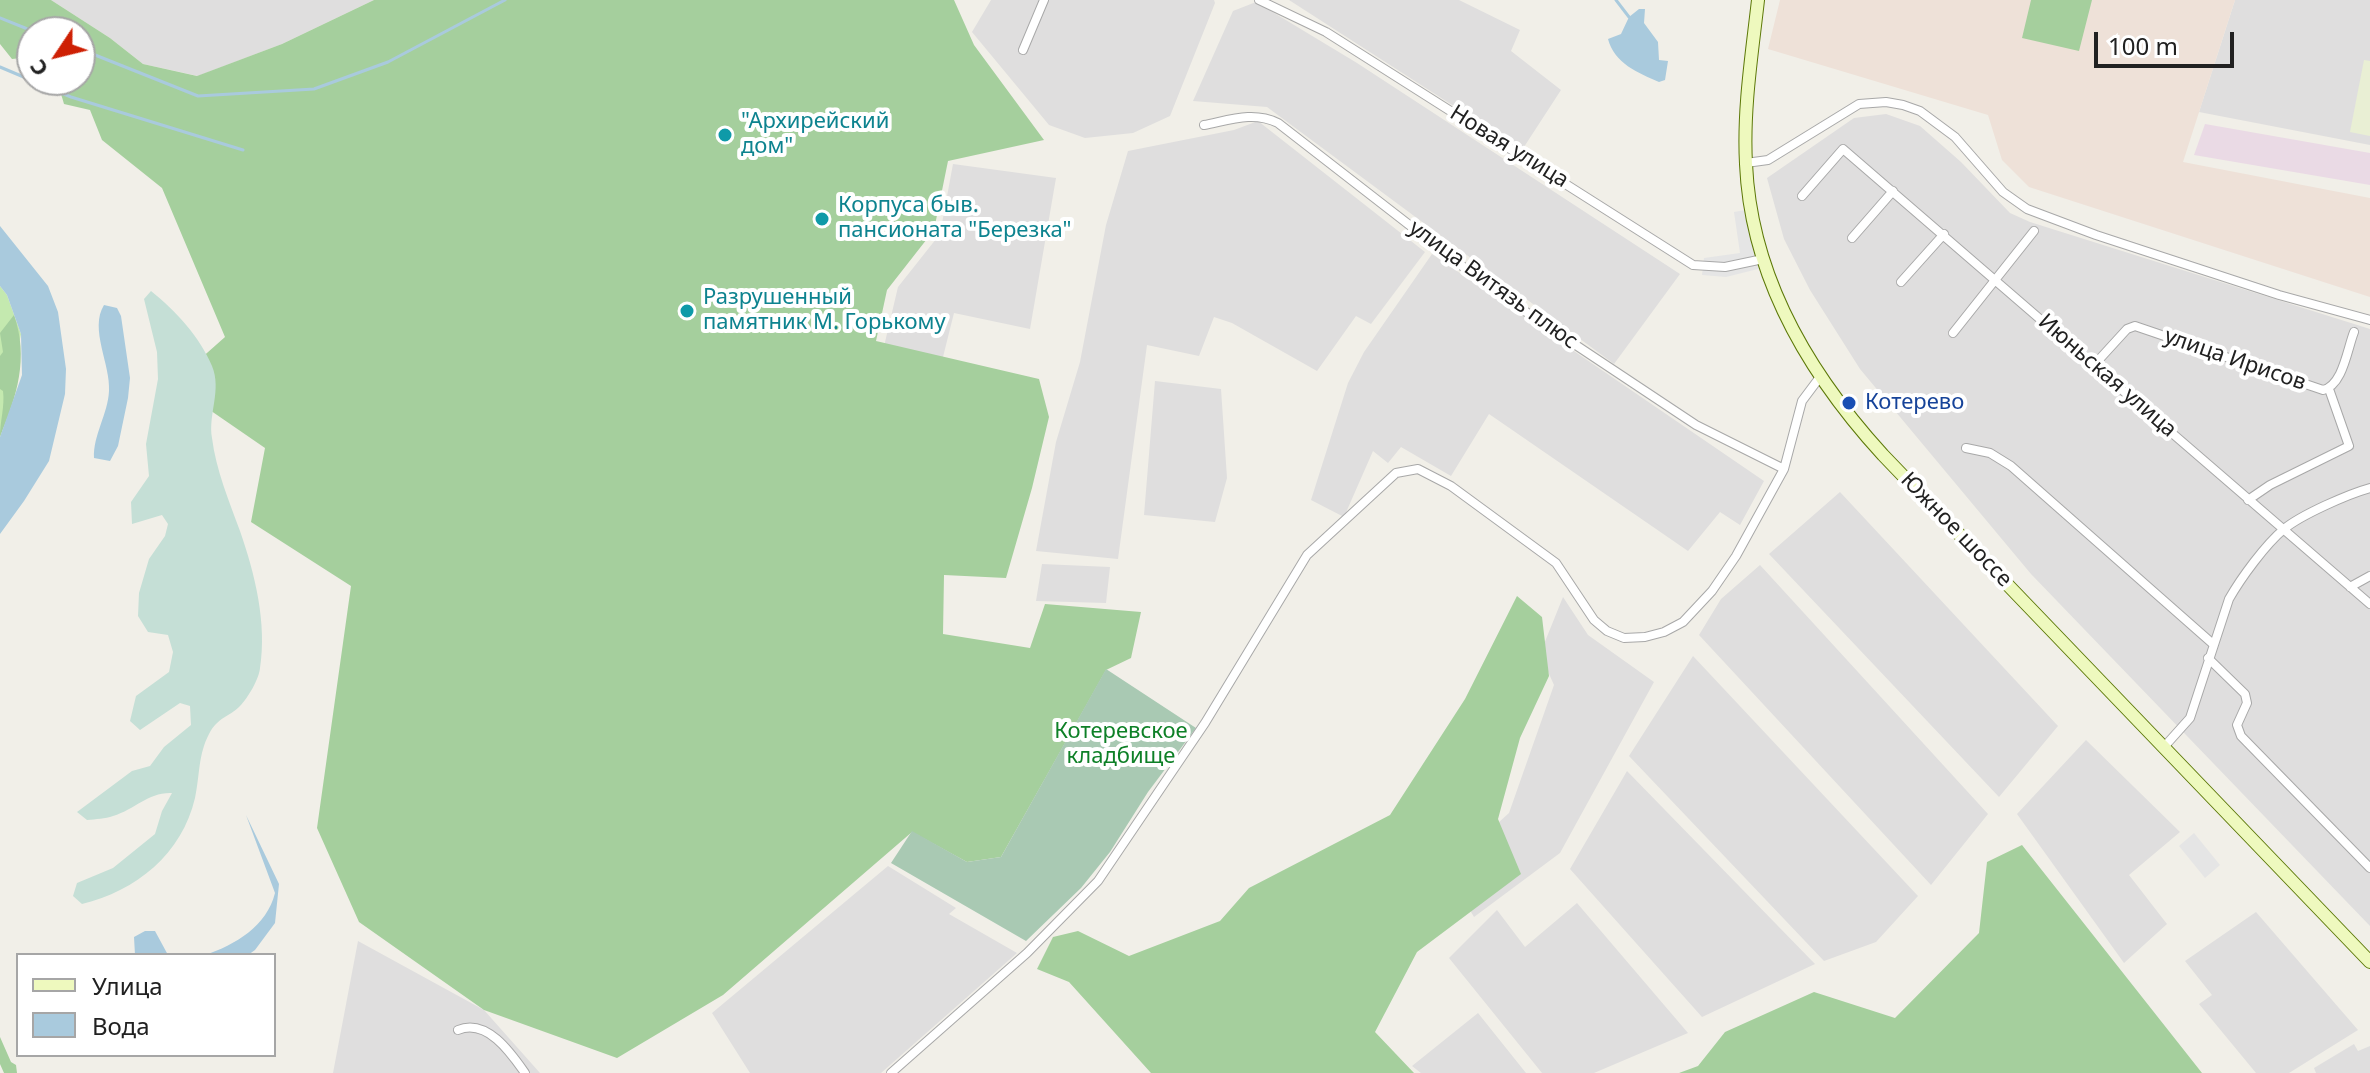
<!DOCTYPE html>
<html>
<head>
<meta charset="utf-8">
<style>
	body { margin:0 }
	#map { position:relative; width:2370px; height:1073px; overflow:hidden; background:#f1efe8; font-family:"Noto Sans",sans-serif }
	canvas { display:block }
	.legend { position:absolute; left:16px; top:953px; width:260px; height:104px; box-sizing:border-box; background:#fff; border:2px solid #a6a6a6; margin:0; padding:10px 14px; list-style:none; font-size:24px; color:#212121 }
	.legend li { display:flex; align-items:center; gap:16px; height:40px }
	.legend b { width:40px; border:2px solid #a6a6a6 }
	.north { position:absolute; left:16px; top:16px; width:80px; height:80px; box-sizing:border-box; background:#fff; border:2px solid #a6a6a6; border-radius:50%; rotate:235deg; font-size:22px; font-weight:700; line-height:32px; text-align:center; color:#212121 }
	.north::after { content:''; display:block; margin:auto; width:28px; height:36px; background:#ce2004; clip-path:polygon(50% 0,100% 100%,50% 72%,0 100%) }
	.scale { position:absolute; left:2094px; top:32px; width:140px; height:36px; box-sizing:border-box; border:4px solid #212121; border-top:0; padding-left:10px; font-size:24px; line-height:28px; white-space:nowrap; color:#212121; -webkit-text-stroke:6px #fff; paint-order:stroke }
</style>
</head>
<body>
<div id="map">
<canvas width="2370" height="1073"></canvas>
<ul class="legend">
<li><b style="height:10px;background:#eef9be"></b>Улица</li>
<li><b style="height:22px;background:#a9cadd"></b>Вода</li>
</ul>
<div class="north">С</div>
<div class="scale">100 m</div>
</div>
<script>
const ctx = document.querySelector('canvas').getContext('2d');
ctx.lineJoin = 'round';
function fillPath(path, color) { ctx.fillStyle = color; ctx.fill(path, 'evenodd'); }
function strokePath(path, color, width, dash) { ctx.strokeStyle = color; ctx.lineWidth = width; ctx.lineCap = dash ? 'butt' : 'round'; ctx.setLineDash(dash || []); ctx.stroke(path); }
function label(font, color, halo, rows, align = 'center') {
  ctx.font = font + ' "Noto Sans",sans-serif'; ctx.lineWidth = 8; ctx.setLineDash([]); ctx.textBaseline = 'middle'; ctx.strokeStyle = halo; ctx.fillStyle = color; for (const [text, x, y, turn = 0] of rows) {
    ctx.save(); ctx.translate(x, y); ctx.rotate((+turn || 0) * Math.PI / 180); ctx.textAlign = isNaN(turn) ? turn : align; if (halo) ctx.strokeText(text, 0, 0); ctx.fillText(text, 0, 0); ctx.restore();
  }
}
fillPath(new Path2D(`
	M51,0h323l-92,44 -84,32 -55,-12 -33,-26z
	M991,0h223l1,3 -45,113 -37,17 -48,5 -36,-13 -77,-93z
	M1289,0h170l61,30 -9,21 50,39 -39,60z
	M2235,0h135v145l-171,-33z
	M1256,2l101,61 323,211 -66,90 -347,-257 -74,-6 40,-90z
	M1886,114l34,12 41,36 49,51 20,9 340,107v597l-339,-352 -171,-205 -50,-79 -26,-51 -17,-61 87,-60z
	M1258,121l167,131 -54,72 -15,-8 -39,55 -85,-48 -18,-6 -15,39 -52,-11 -29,214 -82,-8 20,-109 24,-80 26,-137 22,-74 106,-21z
	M953,164l103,14 -26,151 -76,-16 -14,56 -58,-14 16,-68 42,-53z
	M1432,254l332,227 -24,44 -20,-13 -32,39 -199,-137 -38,62 -50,-29 -13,16 -15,-12 -29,66 -33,-17 37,-117 16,-31z
	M1155,381l66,8 6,89 -12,44 -71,-7z
	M1840,492l218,234 -59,71 -230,-243z
	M1042,564l68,3 -4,36 -70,-2z
	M1760,565l228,249 -57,71 -232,-250 22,-36z
	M1563,597l25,38 66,47 -94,171 -86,64 -28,-47 63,-57 45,-128 -14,-31z
	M1693,656l225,240 -42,46 -52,19 -195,-205z
	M2086,740l94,92 -51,43 38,49 -43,39 -107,-149z
	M1627,771l188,193 -113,53 -132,-148z
	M888,866l68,42 -7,6 68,39 -136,120h-131l-38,-60z
	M1577,903l111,130 -94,40h-52l-93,-115 48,-48 28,37z
	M2256,912l102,118 -69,43h-33l-57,-69 13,-9 -27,-34z
	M358,941l126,69 56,63h-207z
	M1478,1013l48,60h-105l-9,-7z
	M2354,1044l4,7 12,-5v27h-54l-2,-5z`), '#dfdede');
fillPath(new Path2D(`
	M2205,124l165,29v32l-176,-30z`), '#eadae5');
fillPath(new Path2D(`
	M1780,0h455l-52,162 187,36v99l-341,-110 -27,-27 -14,-45 -220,-66z`), '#eee1d8');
fillPath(new Path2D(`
	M2364,60l6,1v75l-20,-4z`), '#e9efd4');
fillPath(new Path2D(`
	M0,286l7,9 14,39 -21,103z`), '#c4e9af');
fillPath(new Path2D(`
	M0,0h51l59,38 33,26 54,12 85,-32 92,-44h580l20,45 70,95 -96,21 -14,69 -47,60 -11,51 163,38 10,38 -17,71 -26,90 -62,-3 -1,59 87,14 15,-44 96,8 -10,46 -25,12 -105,187 -34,5 -55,-30 -189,163 -106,63 -133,-48 -125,-88 -42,-94 34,-242 -100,-64 14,-74 -93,-64 53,-47 -63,-149 -60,-48 -12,-30 -26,-6 -7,-24h23v-48h-48v25l-20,2 -12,-15z
	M2031,0h61l-13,51 -57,-13z
	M14,315c15,43 3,81 -14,122 0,-16 5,-31 3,-46l-3,-2v-33l3,-4 -3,-19z
	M1517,596l25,21 7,59 -29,62 -22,81 23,55 -104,78 -42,80 39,41h-263l-82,-91 -32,-13 16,-32 25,-6 51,25 91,-35 29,-33 141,-73 75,-116z
	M2022,845l180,228h-523l19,-7 27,-34 89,-40 81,26 84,-85 8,-71z
	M0,1037l11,25 5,3 1,8h-13l-4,-9z`), '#a5cf9d');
fillPath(new Path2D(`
	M151,291c24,19 49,46 61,75 10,24 -4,48 0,72 4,32 17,63 28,93 15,43 27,92 20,137 -1,11 -12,30 -20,38 -11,11 -22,11 -31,28 -11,21 -9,41 -14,64 -13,56 -59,93 -113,106l-9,-8 4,-13 36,-15 42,-34 7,-23 10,-18c-24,-1 -36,16 -59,23 -8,3 -17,3 -26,4l-10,-8 55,-41 18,-5 14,-19 27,-22 -1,-19 -10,-3 -40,27 -10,-9 6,-25 33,-24 4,-20 -5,-17 -20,-3 -10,-16 1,-23 10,-34 16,-23 3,-12 -6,-9 -30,9 -1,-22 18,-26 -3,-32 12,-65 -1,-27 -13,-53z`), '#c5dfd6');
fillPath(new Path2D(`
	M1106,669l90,59 -48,64 -38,60 -29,36 -55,53 -135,-78 21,-32 55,31 34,-5z`), '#a9c9b3');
fillPath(new Path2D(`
	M1751,209l15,58 -40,10 -24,-2 2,-17 36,-5 -6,-41z
	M2194,833l26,32 -15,13 -26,-32z`), '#e5e5e5');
fillPath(new Path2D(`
	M1639,9h6l-1,14 14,19 1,18 9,1 -3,19 -6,2c-21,-9 -45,-19 -51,-43l13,-5 8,-17z
	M0,226l48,60 10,26 8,57 -1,25 -16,67 -25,40 -24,33v-97l22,-62 -1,-41 -14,-39 -7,-9z
	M104,305l13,3 4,8 9,62 -2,20 -10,48 -8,15 -16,-3c-1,-23 14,-44 15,-67 2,-26 -20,-62 -5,-86z
	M246,815l33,69 -4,39 -20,27 -7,5h-43c30,-10 62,-29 70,-62z
	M145,931h10l13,24h-33l-1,-18z`), '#a9cadd');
strokePath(new Path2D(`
	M1616,0l13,17
	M0,18l35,14
	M80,49l118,47 116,-7 74,-27 117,-62
	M0,67l71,30 172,53`), '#a9cadd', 3);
const street = new Path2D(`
	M1259,0l67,32 367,233 32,2 38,-8
	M1023,50l21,-50
	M1204,125c26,-5 49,-14 74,-2l215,167 203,135 88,44
	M1746,163l22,-3 91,-56 27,-2 17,3 17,6 35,26 48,55 24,17 69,26 183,60 91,25
	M1802,196l41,-47 527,455
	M1852,238l41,-47
	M1901,282l43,-48
	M1953,333l81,-102
	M2095,364l32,-35 8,-3 188,64c20,-5 24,-40 31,-58
	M1966,448l24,5 21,13 202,178
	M2248,500l22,-15 79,-39 -20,-57
	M2350,587l20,-11
	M2208,658l37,36 2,9 -10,22 4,11 129,132
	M2164,747l26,-29 39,-119c12,-21 36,-54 55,-70 17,-14 64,-35 86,-41
	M458,1030c29,-12 53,23 67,43
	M891,1073l136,-120 71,-72 107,-158 102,-168 89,-82 22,-4 33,17 105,77 38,57 13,11 17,7 21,-1 19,-5 19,-10 29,-31 24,-35 48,-87 18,-68 18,-24`);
const secondary = new Path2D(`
	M1758,0c-6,54 -15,109 -12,164 5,113 62,209 137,291l487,507`);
strokePath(street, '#a8a8a8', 10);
strokePath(secondary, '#5c7807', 14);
strokePath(street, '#fff', 8);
strokePath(secondary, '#eef9be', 12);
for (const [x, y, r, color] of [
	[725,135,8,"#0f9aa8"],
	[822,219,8,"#0f9aa8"],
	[687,311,8,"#0f9aa8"],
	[1849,403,8,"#1a4fb4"]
]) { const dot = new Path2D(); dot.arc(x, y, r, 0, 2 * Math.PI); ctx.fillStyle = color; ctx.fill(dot); strokePath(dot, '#fff', 3); }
label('22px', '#0d838f', '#fff', [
	["\"Архирейский",741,122],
	["дом\"",741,147],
	["Корпуса быв.",838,206],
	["пансионата \"Березка\"",838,231],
	["Разрушенный",703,298],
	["памятник М. Горькому",703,323]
], 'left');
label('22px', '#212121', '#fff', [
	["Новая улица",1509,147,32],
	["улица Витязь плюс",1493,285,36],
	["улица Ирисов",2235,360,19],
	["Июньская улица",2107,376,41],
	["Южное шоссе",1956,530,46]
]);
label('22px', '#164399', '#fff', [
	["Котерево",1865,403]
], 'left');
label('22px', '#0e8027', '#fff', [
	["Котеревское",1121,732],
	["кладбище",1121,757]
]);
</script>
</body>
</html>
